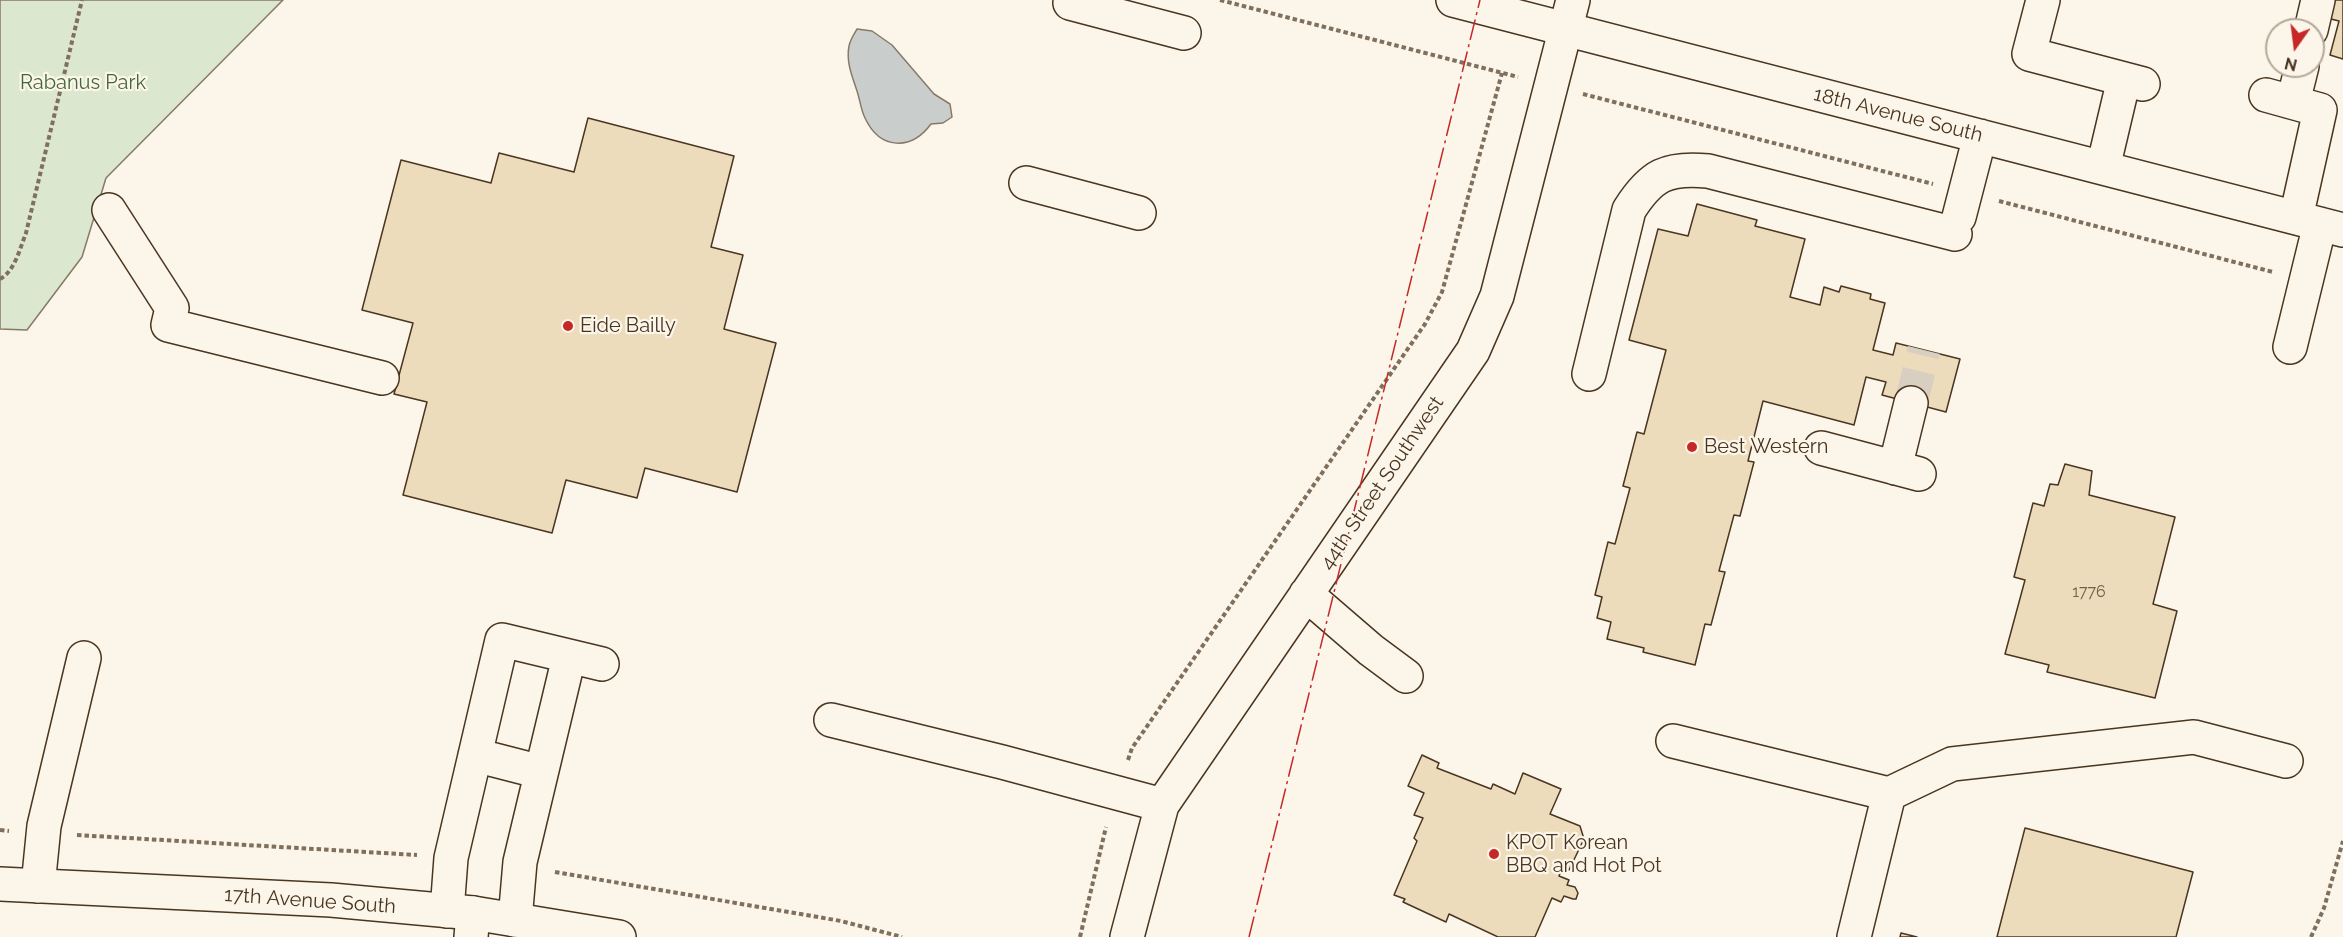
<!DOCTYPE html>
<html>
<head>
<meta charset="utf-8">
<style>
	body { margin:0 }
	#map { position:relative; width:2343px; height:937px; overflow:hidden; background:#fbf6e9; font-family:Raleway,sans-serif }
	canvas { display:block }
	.north { position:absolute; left:2265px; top:18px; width:60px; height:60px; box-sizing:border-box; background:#fbf6e9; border:2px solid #b4a999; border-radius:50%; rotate:194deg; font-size:16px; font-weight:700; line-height:24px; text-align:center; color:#4a3520 }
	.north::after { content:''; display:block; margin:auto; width:21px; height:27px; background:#c62828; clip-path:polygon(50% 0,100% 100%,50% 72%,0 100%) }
</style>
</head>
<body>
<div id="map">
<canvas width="2343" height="937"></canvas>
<div class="north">N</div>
</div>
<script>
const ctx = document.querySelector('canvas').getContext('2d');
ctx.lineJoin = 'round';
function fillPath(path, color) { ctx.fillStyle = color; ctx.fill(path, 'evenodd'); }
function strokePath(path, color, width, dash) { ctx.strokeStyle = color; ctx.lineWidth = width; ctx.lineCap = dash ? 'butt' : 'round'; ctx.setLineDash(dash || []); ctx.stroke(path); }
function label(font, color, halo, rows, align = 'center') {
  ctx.font = font + ' Raleway,sans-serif'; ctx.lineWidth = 4.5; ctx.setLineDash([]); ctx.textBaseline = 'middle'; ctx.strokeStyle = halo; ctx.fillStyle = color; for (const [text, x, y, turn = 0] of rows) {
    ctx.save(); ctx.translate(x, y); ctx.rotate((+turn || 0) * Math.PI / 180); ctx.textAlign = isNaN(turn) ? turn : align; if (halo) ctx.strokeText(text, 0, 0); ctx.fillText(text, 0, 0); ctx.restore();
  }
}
const green = new Path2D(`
	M0,0h283l-177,178 -24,79 -55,73 -27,-1z`);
fillPath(green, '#dce7d0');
strokePath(green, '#887966', 1.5);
const water = new Path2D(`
	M857,29l15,2 20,14 42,49 16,10 2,13 -9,6 -12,1c-20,27 -51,26 -66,-6 -4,-8 -5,-18 -8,-27 -5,-15 -11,-29 -8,-45 1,-6 5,-12 8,-17z`);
fillPath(water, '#c9cecd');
strokePath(water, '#887966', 1.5);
const building = new Path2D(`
	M2331,0h12v59l-13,-4 9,-34 -12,-3z
	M588,118l146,38 -23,91 32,8 -19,74 52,14 -39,149 -92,-24 -8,30 -71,-18 -14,53 -149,-38 24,-93 -33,-8 19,-71 -51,-13 39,-150 90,23 8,-30 75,19z
	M1697,204l60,16 -2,6 50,13 -15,58 30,8 4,-18 15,5 2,-6 30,8 -1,5 15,4 -12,47 20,5 3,-12 64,16 -14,53 -64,-17 4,-13 -20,-5 -12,48 -91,-24 -15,60 6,1 -14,54 -6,-1 -15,56 6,1 -14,53 -6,-1 -10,41 -52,-13 1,-4 -37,-9 4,-17 -14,-4 5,-21 -7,-2 13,-53 7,2 15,-56 -7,-2 14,-54 7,2 22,-84 -37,-10 29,-111 30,7z
	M2065,464l27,7 -3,24 86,22 -22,87 24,7 -22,87 -108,-26 2,-7 -44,-11 20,-74 -11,-3 19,-74 11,3 6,-22 8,1z
	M1422,755l17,8 -2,5 54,21 2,-5 22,10 8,-21 38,16 -11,25 30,12 4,13 -15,31 -7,-2 -3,8 10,4 -2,5 8,2 3,6 -2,6h-3l-9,-3 -3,6 -9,-4 -17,39h-37l-49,-23 -3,8 -43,-20 2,-3 -11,-4 23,-54 -3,-3 9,-20 -9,-3 10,-22 -16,-7z
	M2025,828l168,44 -17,65h-179z
	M1901,933l16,4h-17z`);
fillPath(building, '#ecdcbc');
strokePath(building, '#4a3520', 1.5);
strokePath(new Path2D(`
	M1911,403l13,-53`), '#d8cfc1', 33, [33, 16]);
const minor = new Path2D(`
	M1453,0l890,230
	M2043,0l-14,54 95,25
	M1070,3l114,30
	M2311,30l7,-30
	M2266,95l54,15 -24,108
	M2293,102l9,-36
	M2103,168l21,-89 19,5
	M1026,183l113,30
	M109,210l63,98 -4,17 214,53
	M1959,217l21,-81
	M2290,347l30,-123
	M1589,374l40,-164c22,-35 38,-43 79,-39l247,63
	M1821,448l98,26
	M1895,468l16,-65
	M1306,594l65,56 35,26
	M831,720l171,42 160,43
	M1673,741l216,53 -35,143
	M475,755l66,17
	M1889,794l63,-30 242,-27 92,24
	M38,886l6,-60 40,-168
	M447,911l4,-53 51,-218 100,24
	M515,920l5,-58 49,-205
	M471,937l2,-24
	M1127,937l35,-132 311,-454 24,-55 76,-296`);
const major = new Path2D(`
	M0,884l331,16 142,13 146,24`);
strokePath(minor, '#4a3520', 36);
strokePath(major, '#4a3520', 36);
strokePath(new Path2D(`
	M1220,0l298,77
	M1583,94l350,90
	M1999,201l274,71
	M0,279c15,-8 20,-31 26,-46l56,-233
	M1128,760l4,-12 293,-424 17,-32 60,-219
	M0,830l9,1
	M77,835l340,20
	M555,872l286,49 61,16
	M1080,937l26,-110
	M2311,937l13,-29 19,-67`), '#7f6f5c', 4, [4.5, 3]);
strokePath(minor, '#fbf6e9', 33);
strokePath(major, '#fbf6e9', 33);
strokePath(new Path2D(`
	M1249,937l231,-937`), '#c62828', 1.5, [21, 4.5, 3, 4.5]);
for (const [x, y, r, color] of [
	[568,326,6,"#c62828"],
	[1692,447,6,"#c62828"],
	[1494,854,6,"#c62828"]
]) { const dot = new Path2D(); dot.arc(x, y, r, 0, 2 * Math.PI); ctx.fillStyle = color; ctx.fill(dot); strokePath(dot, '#fbf6e9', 2); }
label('16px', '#725f47', null, [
	["1776",2089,592]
]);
label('20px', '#436837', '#fbf6e9', [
	["Rabanus Park",83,83]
]);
label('20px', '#4a3520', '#fbf6e9', [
	["18th Avenue South",1898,115,14],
	["44th Street Southwest",1382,483,-56],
	["17th Avenue South",310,901,4]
]);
label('20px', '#4a3520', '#fbf6e9', [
	["Eide Bailly",580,326],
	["Best Western",1704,447],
	["KPOT Korean",1506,843],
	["BBQ and Hot Pot",1506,866]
], 'left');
</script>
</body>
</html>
